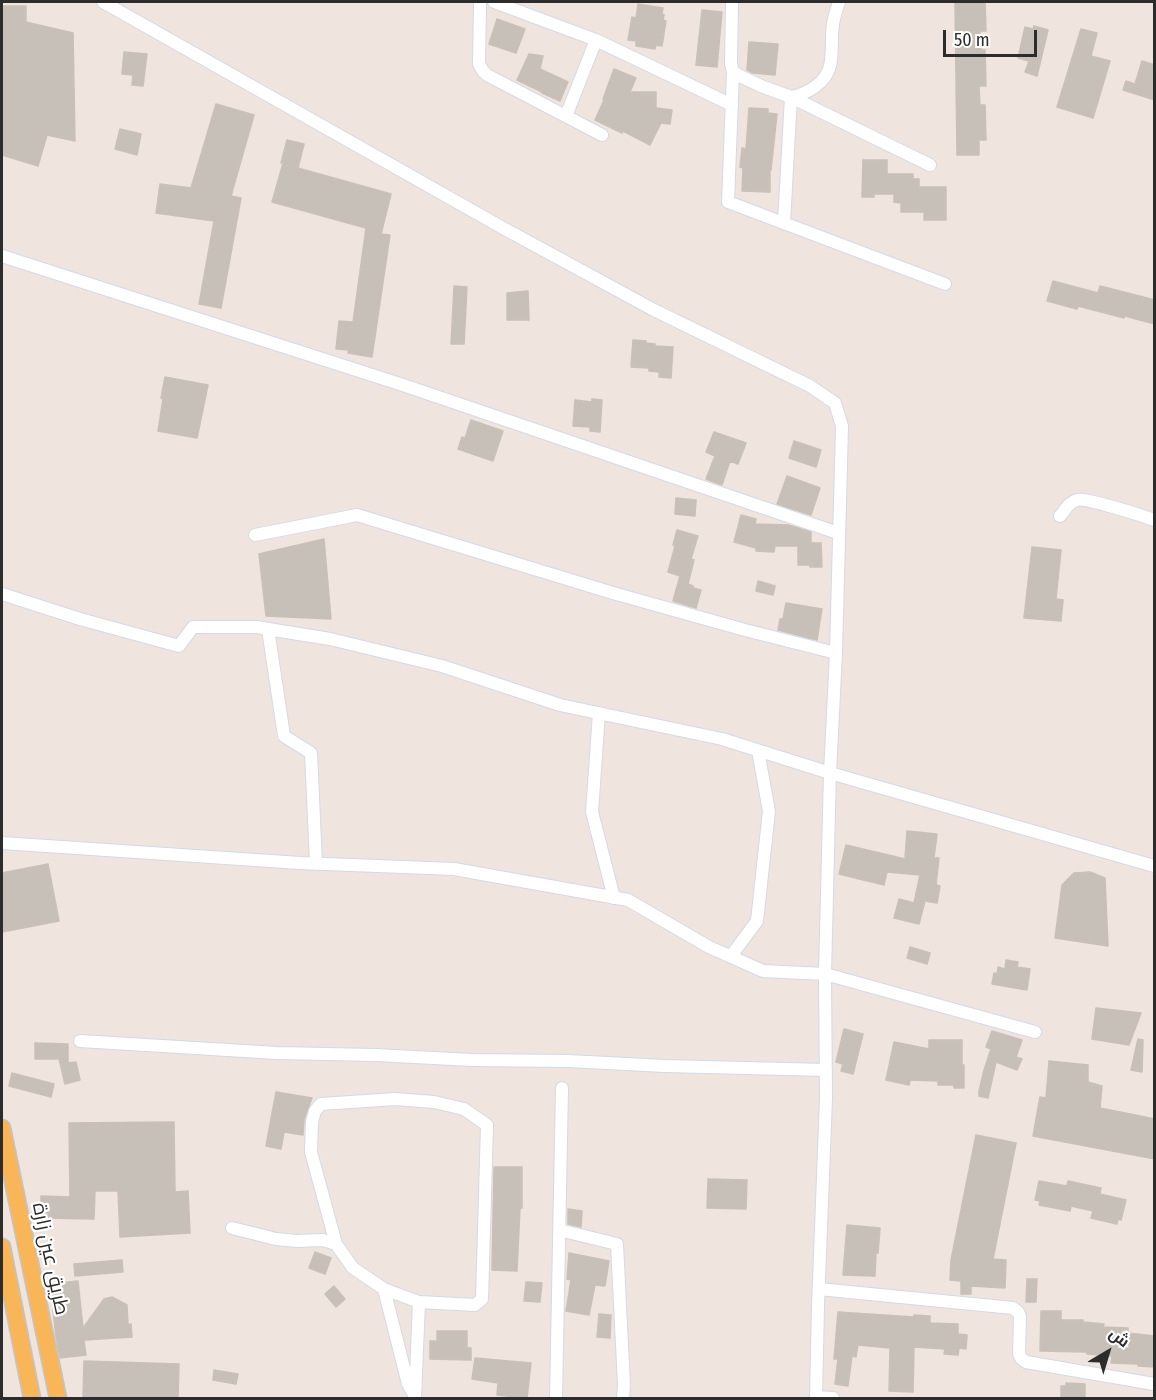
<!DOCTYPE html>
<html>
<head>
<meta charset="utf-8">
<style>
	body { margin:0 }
	#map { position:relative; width:1156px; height:1400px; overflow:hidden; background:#efe4de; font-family:"Fira Sans Condensed",Cairo,sans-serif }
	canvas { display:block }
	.frame { position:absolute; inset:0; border:3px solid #2c2c2c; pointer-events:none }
	.north { position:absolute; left:1078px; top:1322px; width:60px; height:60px; -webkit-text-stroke:4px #fff; paint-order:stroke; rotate:38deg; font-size:16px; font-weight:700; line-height:24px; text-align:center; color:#2c2c2c }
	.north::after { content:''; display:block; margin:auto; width:21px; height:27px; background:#2c2c2c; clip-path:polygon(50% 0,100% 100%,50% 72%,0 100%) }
	.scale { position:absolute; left:943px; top:30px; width:94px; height:27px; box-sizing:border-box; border:3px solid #2c2c2c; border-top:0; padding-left:8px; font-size:18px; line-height:21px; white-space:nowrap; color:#2c2c2c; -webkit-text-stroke:4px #fff; paint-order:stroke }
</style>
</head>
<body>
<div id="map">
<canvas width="1156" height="1400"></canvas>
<div class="frame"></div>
<div class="north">ش</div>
<div class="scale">50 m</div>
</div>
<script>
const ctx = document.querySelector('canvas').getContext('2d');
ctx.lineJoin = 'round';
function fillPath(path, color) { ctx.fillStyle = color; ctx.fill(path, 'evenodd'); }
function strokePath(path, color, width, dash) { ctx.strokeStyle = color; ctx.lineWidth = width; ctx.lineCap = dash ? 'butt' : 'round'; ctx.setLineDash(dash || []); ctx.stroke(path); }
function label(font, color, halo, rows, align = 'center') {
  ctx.font = font + ' "Fira Sans Condensed",Cairo,sans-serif'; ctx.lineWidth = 4.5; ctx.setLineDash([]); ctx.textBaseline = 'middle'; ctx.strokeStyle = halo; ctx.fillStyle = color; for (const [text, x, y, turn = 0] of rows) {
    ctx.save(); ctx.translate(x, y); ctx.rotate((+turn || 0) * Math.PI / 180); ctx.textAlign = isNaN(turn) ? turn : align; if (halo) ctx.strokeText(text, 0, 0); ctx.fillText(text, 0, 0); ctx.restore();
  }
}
const building = new Path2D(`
	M955,2h30l1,29h-6l1,19h4l1,36h-7l1,19h5l1,35h-7v15h-22z
	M638,4l25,4 -1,6 2,1 -1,5 3,1 -4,25 -6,-1 -1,4 -19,-3v-5l-8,-1 4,-23 4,1z
	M2,6h24v16l47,11 2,108 -28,-6 -9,31 -36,-11z
	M702,10l20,2 -5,55 -21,-2z
	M497,19l28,10 -9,24 -27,-9z
	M1034,26l14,4 -11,46 -12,-4 4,-11 -11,-3 7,-31 8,2z
	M1081,29l16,4 -6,23 19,5 -17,57 -36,-11z
	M749,42l29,2 -3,31 -22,-2 -6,-3z
	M124,52l23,2 -4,32 -11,-1 1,-10 -11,-1z
	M529,54l14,2 -3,13 28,13 -8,19 -18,-8v-1l-25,-12z
	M1142,61l13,4v35l-32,-10 3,-9 9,3z
	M614,69l22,9 -6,14h26v16l16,2 -2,14 -9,-1 -11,22 -27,-14 -1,2 -27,-13 9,-20 -1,-1z
	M216,104l38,11 -23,81 10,2 -20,110 -22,-4 15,-83 -58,-8 4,-29 31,4z
	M749,108l19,1v4l9,1 -6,56h-1v22l-28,-1 1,-23 -3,-1 2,-19 4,1z
	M120,129l21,5 -4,21 -22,-6z
	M287,140l17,4 -6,24 93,26 -10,40 9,1 -18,122 -24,-4 1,-3 -13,-1 3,-28 14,1 13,-94 -94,-26 11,-39h-2z
	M863,160h24v14h26v5h6v8h27v33h-22v-8h-23v-9l-7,-1v-8h-20v3h-12z
	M1053,281l45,12 2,-7 55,14v24l-30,-8 -1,2 -46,-12 -1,3 -30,-8z
	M454,286l13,1 -3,57h-13z
	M528,291l1,29h-22v-27z
	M633,340l13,1v2l9,1v2l18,1 -2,31 -12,-1v-5l-10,-1v-3l-18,-1z
	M165,377l43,8 -11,53 -39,-7 5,-32 -2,-1z
	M592,399l10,1 -2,32 -10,-1v-4l-17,-1 2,-26 17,2z
	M471,420l32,11 -10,30 -35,-12 4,-12 3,1z
	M714,432l32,11 -8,21 -8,-3 -8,24 -16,-6 9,-23 -9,-4z
	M794,441l27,9 -5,17 -27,-9z
	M787,476l33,12 -9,27 -34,-11z
	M676,498l20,2 -1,16 -20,-2z
	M741,515l15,4 -1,5 33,1 23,7v11h10l1,24h-12v-2h-12v-19h-23l-1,6 -18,-1v-3l-22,-6z
	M677,530l21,6 -7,23 3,1 -6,24 5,2v2l8,2 -5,18 -23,-7 7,-25 -12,-4 7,-26 -2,-1z
	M324,539l7,80 -65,-3 -7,-62z
	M1032,547l29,3 -5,49 7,1 -2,21 -37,-3z
	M758,581l17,5 -2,9 -17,-4z
	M786,603l36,6 -5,31 -39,-10 2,-11h3z
	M907,831l30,3 -3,24h5l-3,27 4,1 -3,17 -12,-2 -6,23 -25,-6 5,-19 15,4 6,-28 -33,-3 -3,13 -45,-11 7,-29 59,14z
	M48,864l11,57 -57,11v-59z
	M1090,872l15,6 3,68 -53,-8 7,-53 12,-12z
	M910,947l20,6 -3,11 -20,-6z
	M1006,960l12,2 -1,5 13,2 -3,21 -35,-6 2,-11 3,1 1,-7 7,2z
	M1096,1008l45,5 -12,32 -37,-6z
	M844,1029l19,5 -10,40 -12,-3 2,-7 -7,-2z
	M992,1031l30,9 -6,17 6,2 -5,11 -21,-8 -8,36 -9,-2v-5l5,-21 7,-21 -5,-2z
	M1138,1039l5,1 -1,32 -11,-2z
	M929,1040h33v25h2v23h-10v-3h-16v-4l-28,-1 -1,5 -23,-5 8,-38 35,7z
	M35,1043l33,1v19l8,-1 4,18 -15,4 -6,-25h-24z
	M1049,1061l39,4v17l14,4 -2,22 55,11v40l-122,-23 7,-39 6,1z
	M12,1073l42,11 -3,13 -42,-11z
	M276,1092l36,6 -8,22 -1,15 -19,-3 -3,17 -15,-3z
	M174,1122l1,70 13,-1 2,42 -70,4 -2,-46h-23l-1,28 -53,-1v-22l29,1 -1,-74z
	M976,1135l40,8 -23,116 13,1 -1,28 -34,-2v8h-10v-13l-11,-1 1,-20z
	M494,1167h28v41h-2l-3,63 -25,-1z
	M708,1179l39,1 -1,29 -39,-1z
	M1039,1181l28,5 1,-5 33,7 -1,6 26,6 -5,20 -3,-1 -1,5 -26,-6 2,-7 -22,-5 -1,5 -31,-6 1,-4 -5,-1z
	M568,1209l14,2 -1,16 -13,-3z
	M847,1225l33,3 -2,25h-2l-1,23 -32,-1z
	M315,1252l16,6 -6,16 -16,-6z
	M569,1253l40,8 -4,25 -10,-1 -6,30 -23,-4 5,-31 -4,-1z
	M122,1260l1,12 -48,4 -1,-12z
	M1027,1279h10l-1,23h-10z
	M78,1281l5,47 21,-29 8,-2 15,8 1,20 3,-1 1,13 -48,3 2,15 -26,3 -4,-21 -6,-53z
	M526,1282l16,1 -2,19 -16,-1z
	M334,1286l11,13 -9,8 -11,-13z
	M1041,1311h20v9h22v2l21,2 -1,3 25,1v5l27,3v31l-17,-1v-2l-27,-1 1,-7 -25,-2v-2l-47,-1z
	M838,1312l76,5v-2l16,1v7l28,1v10l9,1 -1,14 -7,-1 -1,7 -14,-1 1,-5 -31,-2 -1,45 -24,-1 1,-43 -32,-3 -2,12 -4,-1 -4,30 -13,-2 3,-25h-4z
	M599,1314l12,1 -1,23 -13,-1z
	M437,1331h30v17h4v12l-41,-1v-18h7z
	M475,1358l56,5 -4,35 -30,-3 1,-12 -26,-4z
	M84,1361l95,3 -1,34h-95z
	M214,1370l24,4 -2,10 -23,-4z
	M1066,1383l19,1v14h-24v-12h5z`);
fillPath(building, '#c6c0b9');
strokePath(building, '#cac0b7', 1.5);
const minor = new Path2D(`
	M103,2l400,226 151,82 156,76 25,17 7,23 -6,227 -6,120 -5,201 1,124 -8,208 -2,92
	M480,2l-1,62 4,7 4,4 115,60
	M494,2l102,38 136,65
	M732,2l-1,62 2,8 7,4 21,10 30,11 139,68
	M733,72l-5,130 217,82
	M791,97c16,-3 35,-14 39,-31 3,-13 1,-28 3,-42 1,-7 4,-15 6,-22
	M566,116l30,-76
	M784,223l7,-126
	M2,256l401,129 435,148
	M1060,516c5,-6 9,-14 17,-16 7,-3 67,16 77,20
	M255,535l102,-20 256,78 132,37 91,23
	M2,594l78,25 99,27 14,-19h64l11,2 62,10 112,27 118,39 162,34 108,34 324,93
	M268,629l16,107 27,17 5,111
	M599,713l-7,99 22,86
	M2,843l298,20 154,6 174,31 81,47 54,24 62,3 210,58
	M731,956l26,-35 12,-110 -11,-60
	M80,1041l197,12 99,2 96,5 96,1 97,5 161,4
	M232,1228l44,11 21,2 26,-1 13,4
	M559,1230l58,14 7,141 -1,13
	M384,1289l24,95 6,11
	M819,1289l194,19 5,4 2,4 -1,38 2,4 5,4 128,22
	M816,1397l17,1
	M415,1398l4,-96 56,3 7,-6 5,-174 -23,-16 -30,-7 -39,-3 -74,5 -6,7 -3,11 -1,30 25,92 17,24 31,21 35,13
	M556,1398l6,-310`);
const major = new Path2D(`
	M2,1128l56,270
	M2,1247l30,151`);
strokePath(minor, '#d3dae6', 14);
strokePath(major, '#c4c4c4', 19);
strokePath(minor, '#fff', 12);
strokePath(major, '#f9b659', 16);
label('20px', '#2c2c2c', '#fff', [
	["طريق عين زارة",50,1259,78]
]);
</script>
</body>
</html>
